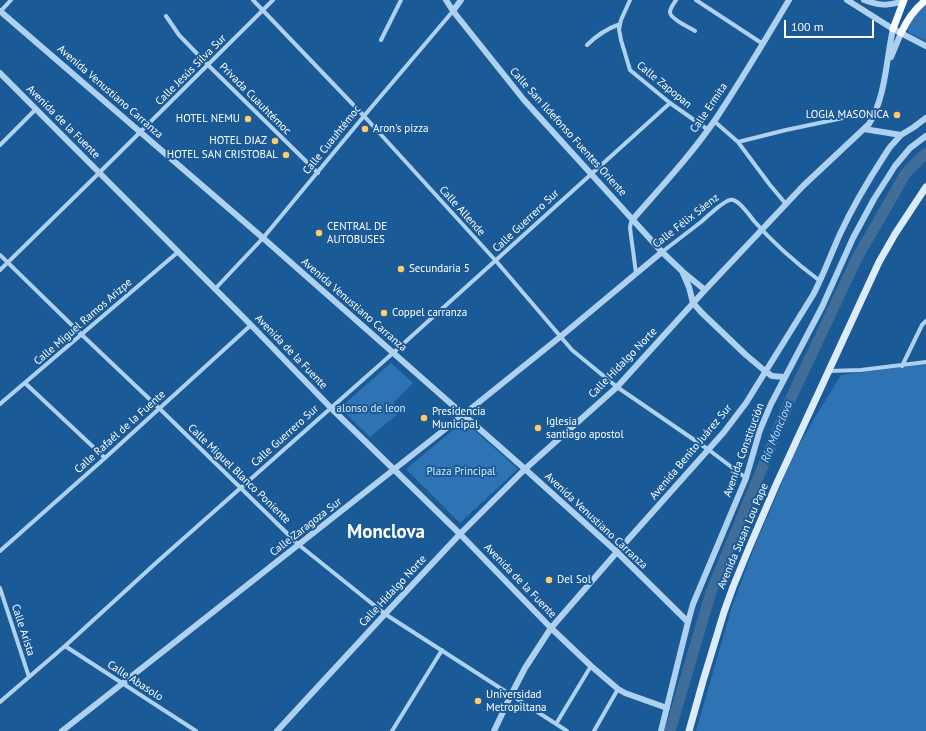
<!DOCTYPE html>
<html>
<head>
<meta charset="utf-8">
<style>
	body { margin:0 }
	#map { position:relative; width:926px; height:731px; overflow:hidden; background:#1a5a97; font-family:"PT Sans",sans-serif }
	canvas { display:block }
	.scale { position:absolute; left:784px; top:20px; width:90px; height:18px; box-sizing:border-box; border:2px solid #fff; border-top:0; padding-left:5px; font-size:12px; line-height:14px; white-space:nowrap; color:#fff; -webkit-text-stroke:3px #1a5a97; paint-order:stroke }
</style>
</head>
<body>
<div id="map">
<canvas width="926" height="731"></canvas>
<div class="scale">100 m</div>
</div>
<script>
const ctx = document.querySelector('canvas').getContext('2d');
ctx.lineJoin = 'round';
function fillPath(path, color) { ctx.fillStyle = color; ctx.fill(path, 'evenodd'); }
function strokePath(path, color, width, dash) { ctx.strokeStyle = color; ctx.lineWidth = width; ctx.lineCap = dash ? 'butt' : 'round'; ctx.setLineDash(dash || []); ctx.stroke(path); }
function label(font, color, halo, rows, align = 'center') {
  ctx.font = font + ' "PT Sans",sans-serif'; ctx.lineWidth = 4; ctx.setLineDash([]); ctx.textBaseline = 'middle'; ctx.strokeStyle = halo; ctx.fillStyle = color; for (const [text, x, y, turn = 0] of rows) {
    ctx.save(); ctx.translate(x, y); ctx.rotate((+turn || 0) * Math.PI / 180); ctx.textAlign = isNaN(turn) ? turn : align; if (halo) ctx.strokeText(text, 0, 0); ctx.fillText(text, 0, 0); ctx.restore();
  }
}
fillPath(new Path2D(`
	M926,4v37l-18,-9 -1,-4 11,-17z
	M391,363l22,20 -20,20 7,9 -30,25 -30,-29z
	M926,364v367h-230l37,-128 23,-60 39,-91 20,-35 26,-42z
	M464,421l54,48 -58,54 -54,-54z`), '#2e74b4');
strokePath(new Path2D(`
	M670,731l41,-139 80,-194 66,-140 49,-85 20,-20`), '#416e99', 11);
strokePath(new Path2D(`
	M253,0l111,116 132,145 76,89 45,37 92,63 37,28
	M630,0l-9,20 -2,9 2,11 9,30 40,33 37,26
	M676,0c-2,3 -6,8 -6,12 -1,6 20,16 25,19
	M696,0l67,44
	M0,12l11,-12
	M166,16l13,19 29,30 110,108
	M381,40l20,-40
	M587,45c10,-10 19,-16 33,-21
	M714,121l24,21 32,43 16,19
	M738,142l48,-12 90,-19
	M0,145l36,-36
	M633,219l-2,3 -1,6 6,45
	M662,252c13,-10 26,-20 39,-30 6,-5 22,-21 29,-22 8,-2 19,15 24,21 20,23 42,42 66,60
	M0,255l82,80 78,74 139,136 86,69 182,117
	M0,270l99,-97 174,-173
	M215,289l48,-51 101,-122 89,-105
	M902,366l20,-41 4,-4
	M829,371l32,-1 65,-8
	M25,383l80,75
	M0,404l178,-152
	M0,551l105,-93 146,-133
	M0,588l29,89
	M65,646l131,85
	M0,702l65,-56 92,-84 236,-209 277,-250
	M556,724l35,-58
	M392,731l50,-81
	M594,731l24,-42`), '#aed1f0', 4);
strokePath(new Path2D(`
	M446,0l7,11 71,89 138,152 20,19 7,16 4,16 9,10 44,42 19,16 7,5 12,1
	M847,0l46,29 33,17
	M864,0c16,6 24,6 40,1
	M0,11l263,227 262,231 92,83 71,70
	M453,11l8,-11
	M891,57l10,-24
	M0,73l251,252 80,83 129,126 91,94 40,38 27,23 7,4 42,15
	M864,129l37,6
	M633,219c28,-32 58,-64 82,-99 26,-39 50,-80 74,-120
	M683,272l22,18
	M62,731l401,-316 97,-78 102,-85
	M277,731l108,-117 75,-80 65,-65 92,-82 88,-97 98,-104 66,-62c17,-28 17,-64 24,-95
	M494,731l17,-36 14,-27 26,-40 66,-76 107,-120 22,-29 67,-108c10,-19 18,-41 27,-61 13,-28 29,-55 46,-81l4,-6 11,-12 13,-8 12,-9
	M661,731l27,-109 5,-18 53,-126 14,-48 11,-26 51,-97 31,-69 21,-39 21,-33 15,-18 16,-12`), '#aed1f0', 6);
strokePath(new Path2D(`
	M689,731l14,-50 21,-69 9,-25 16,-39 27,-63 103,-223 16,-28 31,-47`), '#dcecfb', 7);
strokePath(new Path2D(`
	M893,29l11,-29
	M901,33c6,-13 13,-24 25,-33`), '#f7fbff', 7);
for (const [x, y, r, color] of [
	[897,115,4,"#ffca6d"],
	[248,119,4,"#ffca6d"],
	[365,129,4,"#ffca6d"],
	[275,141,4,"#ffca6d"],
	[286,155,4,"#ffca6d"],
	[319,233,4,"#ffca6d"],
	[401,269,4,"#ffca6d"],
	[384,313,4,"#ffca6d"],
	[424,418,4,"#ffca6d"],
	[538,428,4,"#ffca6d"],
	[549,580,4,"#ffca6d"],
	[478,701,4,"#ffca6d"]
]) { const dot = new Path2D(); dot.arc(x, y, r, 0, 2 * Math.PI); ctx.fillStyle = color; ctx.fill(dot); strokePath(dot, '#1a5a97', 1.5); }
label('11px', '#fff', '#1a5a97', [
	["Calle Jesús Silva Sur",191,70,-45],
	["Calle Zapopan",664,85,39],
	["Avenida Venustiano Carranza",110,92,41],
	["Privada Cuauhtémoc",255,99,45],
	["Calle Ermita",709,108,-56],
	["Avenida de la Fuente",63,122,45],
	["Calle San Ildefonso Fuentes Oriente",568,132,48],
	["Calle Cuauhtémoc",332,140,-51],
	["Calle Allende",462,211,48],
	["Calle Guerrero Sur",526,221,-43],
	["Calle Félix Sáenz",686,221,-38],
	["Avenida Venustiano Carranza",354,305,41],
	["Calle Miguel Ramos Arizpe",83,322,-41],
	["Avenida de la Fuente",291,352,46],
	["Calle Hidalgo Norte",623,363,-46],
	["Calle Rafaél de la Fuente",120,432,-42],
	["Calle Guerrero Sur",285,436,-42],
	["Avenida Constitución",744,450,-70],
	["Avenida Benito Juárez Sur",691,452,-50],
	["Calle Miguel Blanco Poniente",239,474,44],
	["Avenida Venustiano Carranza",596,521,43],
	["Calle Zaragoza Sur",306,527,-38],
	["Avenida Susan Lou Pape",743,536,-67],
	["Avenida de la Fuente",520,581,46],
	["Calle Hidalgo Norte",393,591,-47],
	["Calle Arista",23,630,72],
	["Calle Abasolo",135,681,33]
]);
label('11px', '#fff', '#1a5a97', [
	["LOGIA MASONICA",889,115,"right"],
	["HOTEL NEMU",240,119,"right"],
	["Aron's pizza",373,129],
	["HOTEL DIAZ",267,141,"right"],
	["HOTEL SAN CRISTOBAL",278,155,"right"],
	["CENTRAL DE",327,227],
	["AUTOBUSES",327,240],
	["Secundaria 5",409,269],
	["Coppel carranza",392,313],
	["Presidencia",432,412],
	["Municipal",432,425],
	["Iglesia",546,422],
	["santiago apostol",546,435],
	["Del Sol",557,580],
	["Universidad",486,695],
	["Metropiltana",486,708]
], 'left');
label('11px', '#d5e9fb', '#1a5a97', [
	["alonso de leon",371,409],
	["Plaza Principal",461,472]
]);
label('italic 12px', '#bbdbf7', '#1a5a97', [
	["Río Monclova",777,432,-68]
]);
label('bold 19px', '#fff', '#1a5a97', [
	["Monclova",386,533]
]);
</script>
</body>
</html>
